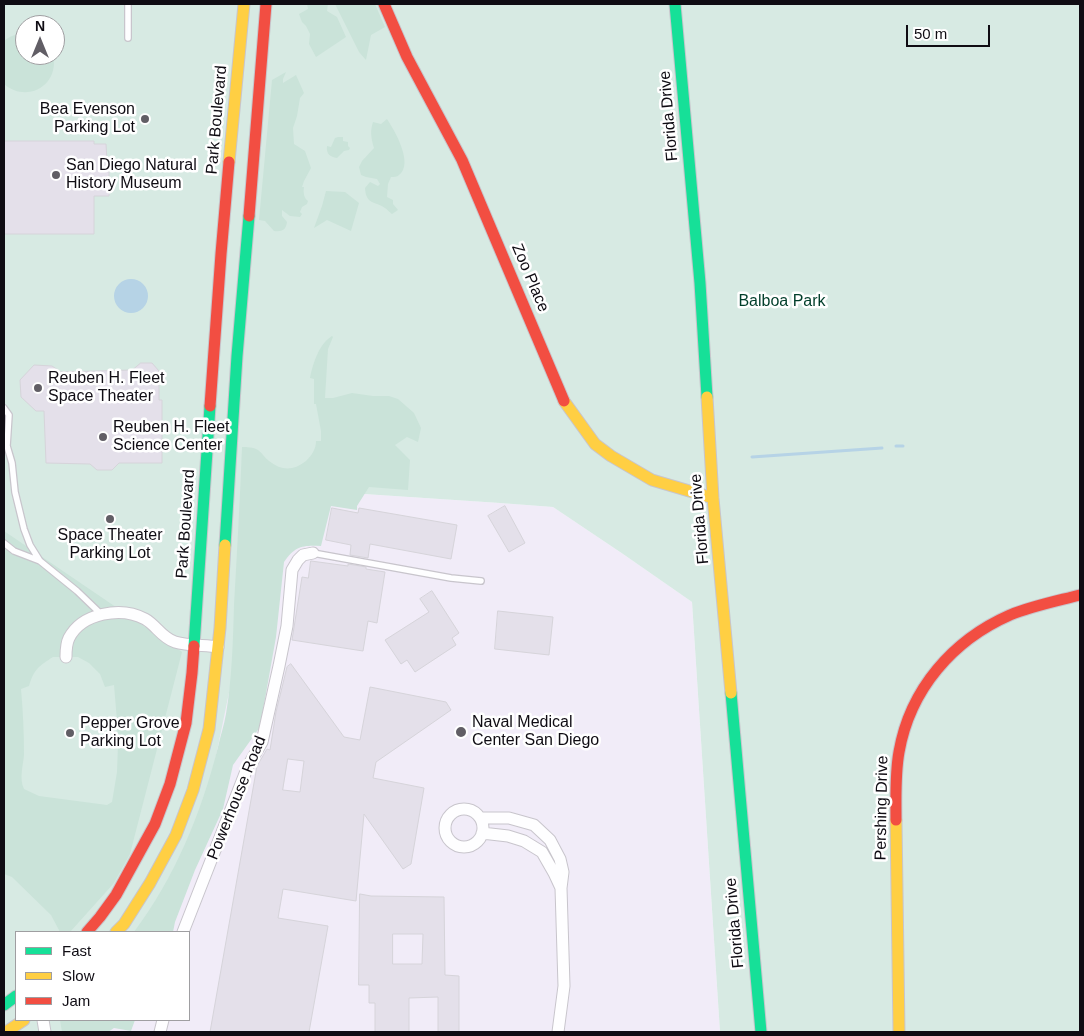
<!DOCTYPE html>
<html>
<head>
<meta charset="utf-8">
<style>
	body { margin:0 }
	#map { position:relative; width:1084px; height:1036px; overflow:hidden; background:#f9f7fc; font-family:Helvetica,sans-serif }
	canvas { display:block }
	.frame { position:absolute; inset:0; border:5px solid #0f0c13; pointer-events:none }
	.legend { position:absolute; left:15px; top:931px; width:175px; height:90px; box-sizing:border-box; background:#fff; border:1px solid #9f9ea1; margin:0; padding:6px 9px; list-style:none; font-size:15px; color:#0f0c13 }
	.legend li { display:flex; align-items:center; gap:10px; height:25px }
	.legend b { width:25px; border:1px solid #9f9ea1 }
	.north { position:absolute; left:15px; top:15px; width:50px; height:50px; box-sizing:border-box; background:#fff; border:1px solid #9f9ea1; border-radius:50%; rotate:0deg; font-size:14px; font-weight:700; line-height:20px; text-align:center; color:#0f0c13 }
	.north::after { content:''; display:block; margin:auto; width:18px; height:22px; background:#615e65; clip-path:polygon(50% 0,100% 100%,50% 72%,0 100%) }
	.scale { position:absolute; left:906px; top:25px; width:84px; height:22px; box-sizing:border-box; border:2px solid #0f0c13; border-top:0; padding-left:6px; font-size:15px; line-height:18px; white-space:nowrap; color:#0f0c13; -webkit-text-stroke:4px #fff; paint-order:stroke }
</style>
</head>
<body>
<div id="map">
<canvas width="1084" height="1036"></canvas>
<div class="frame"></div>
<ul class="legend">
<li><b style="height:6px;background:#16e098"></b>Fast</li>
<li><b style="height:6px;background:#ffcf43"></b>Slow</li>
<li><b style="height:6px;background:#f24e42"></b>Jam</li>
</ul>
<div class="north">N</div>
<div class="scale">50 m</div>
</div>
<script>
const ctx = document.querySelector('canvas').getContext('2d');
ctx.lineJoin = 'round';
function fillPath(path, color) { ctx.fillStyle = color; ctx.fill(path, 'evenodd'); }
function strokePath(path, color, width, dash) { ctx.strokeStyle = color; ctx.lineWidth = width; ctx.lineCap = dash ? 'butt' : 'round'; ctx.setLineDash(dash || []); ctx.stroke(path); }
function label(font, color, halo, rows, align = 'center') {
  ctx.font = font + ' Helvetica,sans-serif'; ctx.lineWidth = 5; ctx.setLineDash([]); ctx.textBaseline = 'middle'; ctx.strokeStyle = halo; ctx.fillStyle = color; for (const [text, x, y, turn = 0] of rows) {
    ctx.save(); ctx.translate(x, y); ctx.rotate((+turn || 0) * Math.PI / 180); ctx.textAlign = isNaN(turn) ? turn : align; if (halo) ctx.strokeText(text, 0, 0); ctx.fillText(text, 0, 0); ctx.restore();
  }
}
fillPath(new Path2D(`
	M247,492l102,1 151,10 53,4 70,47 69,48 28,430h-654l-1,-12h124v-88h-52z`), '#f1ecf8');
fillPath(new Path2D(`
	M4,4h1076v1028h-360l-28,-430 -69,-48 -70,-47 -53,-4 -151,-10 -101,-1 -16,186 -22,107 -42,103 -31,44h-121v88h49l1,12h-62zM25,25h30v30h-30z`), '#d7eae3');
fillPath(new Path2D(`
	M307,4h21l-1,7 10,6 9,20 -30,20 -7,-13 1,-10 -4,-8 -4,-4 -3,-8 9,-5z
	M335,4h40l10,23 -14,8 -5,25 -7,-8z
	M25,33v22h28c7,30 -26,49 -49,29v-43c6,-5 12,-7 21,-8z
	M286,72l-3,7v4l13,-8 8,18 -4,5 -3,18 -4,12 1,16 11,7 6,17 -7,13 -2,6h2c-1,6 0,11 4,14l-1,3 -5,3 -2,5 2,2 -2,3 -10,-1 -8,-6v6l5,6c-1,8 -5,10 -13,9l-9,-10 -6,-1 13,-140z
	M387,119c8,12 27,45 12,56 -2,2 -5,2 -8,2l-3,7 -1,13 6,3v4l5,6 -6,4c-3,-2 -5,-5 -7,-6 -10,-7 -19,-3 -20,-20l5,-6 8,4 2,-2 -3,-5 -11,-2 -5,-2 -2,-8 3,-6 12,-13c-3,-10 -4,-17 -1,-26l8,2z
	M338,137h5v4l5,1v4l2,2 -1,2 -5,1 -7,7c-7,-1 -11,-4 -10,-12l4,1 4,-9z
	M326,191l19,1 14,11 -8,28 -24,-11 -13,8 8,-22z
	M332,336l1,1 -5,12 -3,49h8l19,-5 21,3h16l9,3 16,14 7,15 -3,14 -11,-5 -12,8 15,15 -2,30 -39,-3 -12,19v4l-26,-4 -10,40c-18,-1 -26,0 -37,16l-8,75 -16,90 -27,38 -10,44 -28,61 -20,52 -2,10h-39c41,-55 67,-118 84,-185 2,-10 6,-21 8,-33 6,-35 7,-73 8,-109 3,-53 6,-106 8,-158 5,0 11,0 16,3 4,3 7,8 11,11 13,10 24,10 37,0 6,-6 10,-12 10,-20h5v-10l-5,-27h-2v-25l-4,-1c3,-15 9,-34 22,-42z
	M4,531l178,121 -52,202 -16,29 -44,49h-10l-9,-17 -39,-38 -8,-3zM53,657h25l11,6 11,11 5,13 9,-2 3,36 1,24 -1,27 -5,30 -5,3 -68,-9 -15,-7c-5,-10 -1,-23 0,-34 0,-22 -1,-44 -3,-66l8,-3c5,-17 10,-20 24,-29z
	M60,1020h75l-4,11 -17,-3 -6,4h-46z`), '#cae3d9');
fillPath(new Path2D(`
	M114 296a17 17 0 1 1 34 0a17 17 0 1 1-34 0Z`), '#b6d3e6');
strokePath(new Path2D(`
	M896,446h7
	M752,457l130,-9`), '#b6d3e6', 3);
const building = new Path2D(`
	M4,141h90v3h12l1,17h2v35h-15v38h-90z
	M141,363h11l7,8v29h3v63h-43l-7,7h-15l-7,-6 -44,-1 -2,-52h-8l-15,-14 -1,-17 14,-15 18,1 9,6 71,-2z
	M505,506l20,37 -16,9 -21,-36z
	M332,508l26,5 1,-5 98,17 -6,34 -81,-15 -2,14 -18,-3 1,-10 -25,-5z
	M311,561l37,5v-2l18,3v2l19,3 -8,51 -9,-2 -5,30 -71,-11 10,-63 6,1z
	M432,591l27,42 -7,5 4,7 -41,27 -8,-12 -6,4 -16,-24 44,-28 -9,-13z
	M498,611l55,6 -4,38 -54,-6z
	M291,664l53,73 16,3 10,-53 76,15 5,8 -75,52 -3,16 51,10 -13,76 -8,5 -39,-55 -8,87 -73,-12 -5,29 50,8 -19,106h-99l47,-266 10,-17 3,1 6,-38 11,-45zM288,759l16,2 -4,31 -17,-2z
	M360,894l11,2 73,1 1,78 14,1v56h-21v-35l-29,1v34h-34v-29h-6v-18h-10zM393,934h30l-1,30h-29z`);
fillPath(building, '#e4e0ea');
strokePath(building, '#d6d4da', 1);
const lane = new Path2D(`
	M128,38v-34
	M4,408l5,7 -2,31 5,17 3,29 9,37 6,16 10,16 37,30 25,24
	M4,543l10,8 26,10
	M313,553l138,25 30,3`);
const street = new Path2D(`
	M66,657c0,-6 0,-13 3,-19 13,-25 52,-32 76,-19 11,6 17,19 30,23 13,4 30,3 43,5
	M445 828a19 19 0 1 1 38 0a19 19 0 1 1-38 0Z
	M481,818h28l25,7 16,15 10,19 3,13 -2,16 3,98 -6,46
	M482,833l26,3 16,5 18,11 12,21 7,15
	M183,932l65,-166 14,-24 17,-76 8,-40 5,-56 6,-10 5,-5 10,-2
	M43,1020l2,12
	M160,1032l3,-12`);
const fast = new Path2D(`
	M675,4l25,279 7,114
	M225,545l12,-189 12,-140
	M194,646l16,-240
	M731,693l30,339
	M4,1005l12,-9`);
const slow = new Path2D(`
	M229,162l15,-158
	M707,397l6,101 18,195
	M564,401l31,43 16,12 41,24 61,18
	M896,820l3,212
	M116,932l8,-8 26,-41 26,-48 17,-45 16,-61 11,-101 5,-83
	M6,1032l18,-12`);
const jam = new Path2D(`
	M384,4l23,53 55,103 102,241
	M249,216l17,-212
	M210,406l11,-152 8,-92
	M896,820c0,-23 -1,-46 3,-68 11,-63 54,-112 111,-137 22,-9 47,-14 70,-20
	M87,932l13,-15 16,-22 39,-71 15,-40 16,-61 6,-50 2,-27`);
strokePath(lane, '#c8c5cc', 8);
strokePath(street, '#c8c5cc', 13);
strokePath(fast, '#c8c5cc', 13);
strokePath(slow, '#c8c5cc', 13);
strokePath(jam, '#c8c5cc', 13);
strokePath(lane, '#fefeff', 5.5);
strokePath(street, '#fefeff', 11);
strokePath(fast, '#16e098', 11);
strokePath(slow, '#ffcf43', 11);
strokePath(jam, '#f24e42', 11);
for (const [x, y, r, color] of [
	[145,119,5,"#615e65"],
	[56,175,5,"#615e65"],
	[38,388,5,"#615e65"],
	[103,437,5,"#615e65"],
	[110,519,5,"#615e65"],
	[461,732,6,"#615e65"],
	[70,733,5,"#615e65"]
]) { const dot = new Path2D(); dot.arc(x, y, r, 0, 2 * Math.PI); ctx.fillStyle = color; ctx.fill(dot); strokePath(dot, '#fff', 2); }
label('16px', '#0f0c13', '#fff', [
	["Bea Evenson",135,110,"right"],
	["Parking Lot",135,128,"right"],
	["San Diego Natural",66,166],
	["History Museum",66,184],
	["Reuben H. Fleet",48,379],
	["Space Theater",48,397],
	["Reuben H. Fleet",113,428],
	["Science Center",113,446],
	["Space Theater",110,536,"center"],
	["Parking Lot",110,554,"center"],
	["Naval Medical",472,723],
	["Center San Diego",472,741],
	["Pepper Grove",80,724],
	["Parking Lot",80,742]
], 'left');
label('16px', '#0f0c13', '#fff', [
	["Florida Drive",669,116,-95],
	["Park Boulevard",217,120,-85],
	["Zoo Place",530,278,67],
	["Florida Drive",700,519,-95],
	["Park Boulevard",186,524,-86],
	["Powerhouse Road",237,798,-68],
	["Pershing Drive",882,808,-89],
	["Florida Drive",735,923,-95]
]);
label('16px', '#003e2a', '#fff', [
	["Balboa Park",782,302]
]);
</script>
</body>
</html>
